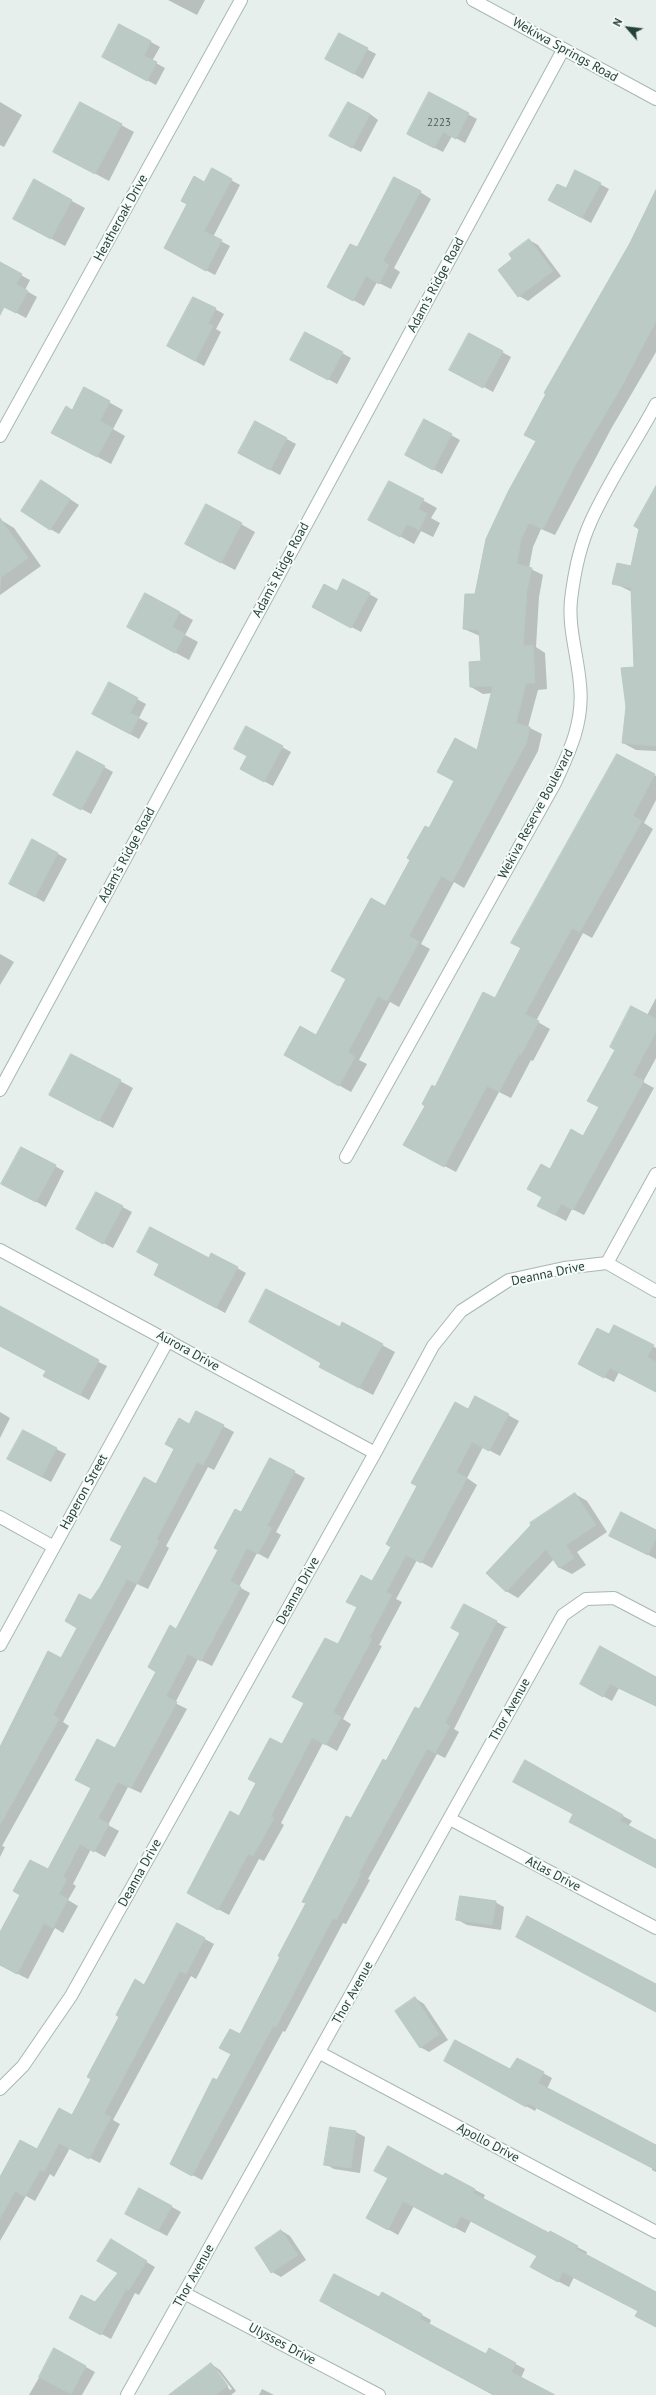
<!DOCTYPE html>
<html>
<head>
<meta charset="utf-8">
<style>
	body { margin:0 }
	#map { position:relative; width:656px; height:2395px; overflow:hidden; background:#e6efeb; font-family:"PT Sans",sans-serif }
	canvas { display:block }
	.north { position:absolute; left:608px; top:8px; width:40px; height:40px; -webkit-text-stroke:3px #f7fbf9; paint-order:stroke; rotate:298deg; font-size:11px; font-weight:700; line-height:16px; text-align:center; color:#24423a }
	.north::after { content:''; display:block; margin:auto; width:14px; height:18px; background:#24423a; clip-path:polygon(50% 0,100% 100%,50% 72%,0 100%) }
</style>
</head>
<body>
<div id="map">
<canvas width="656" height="2395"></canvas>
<div class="north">N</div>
</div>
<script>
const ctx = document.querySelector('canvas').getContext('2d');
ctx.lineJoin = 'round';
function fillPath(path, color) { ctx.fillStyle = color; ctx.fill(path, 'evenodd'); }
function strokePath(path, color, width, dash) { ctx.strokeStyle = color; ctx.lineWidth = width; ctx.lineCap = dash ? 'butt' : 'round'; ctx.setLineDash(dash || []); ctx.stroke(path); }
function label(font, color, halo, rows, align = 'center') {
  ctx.font = font + ' "PT Sans",sans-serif'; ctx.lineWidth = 4; ctx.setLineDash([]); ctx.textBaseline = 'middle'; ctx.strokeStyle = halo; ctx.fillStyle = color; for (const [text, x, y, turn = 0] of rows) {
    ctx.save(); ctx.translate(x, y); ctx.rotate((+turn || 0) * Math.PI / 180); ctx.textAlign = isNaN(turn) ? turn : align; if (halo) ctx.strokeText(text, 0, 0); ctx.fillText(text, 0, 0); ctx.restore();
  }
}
fillPath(new Path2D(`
	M168,0h37l-8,15z
	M120,25l40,22 -8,14 13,7 -9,17 -44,-23z
	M339,34l37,20 -13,25 -28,-16z
	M430,94l47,25 -12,24 -13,-7 -9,16 -26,-13z
	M0,102l22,13 -18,32 -4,-2z
	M370,114l8,6 -17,32 -22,-11z
	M121,125l13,7 -25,49 -41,-22z
	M231,180l9,5 -27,52 17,9 -15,29 -41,-22 31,-70z
	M34,181l51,27 -20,38 -38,-20z
	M600,184l9,5 -18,34 -33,-18 8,-15z
	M420,192l11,7 -37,69 6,4 -9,17 -14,-7 -13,24 -24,-13 17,-45z
	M656,192v160l-45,77 -56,106 -14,-6 -8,18 -4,21 14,7 -4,22 -3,50 9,6 2,36 -9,1 -10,37 14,7 -4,17 -74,137 -10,-6 -33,62 9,5 -31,58 -9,-5 -31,58 8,4 -16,28 -66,-37 31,-19 113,-207 49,-78 15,-58 -10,1 -12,-7 11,-25 -2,-26 -16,-7 73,-188z
	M529,240l9,5 23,31 -33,25 -9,-5 -20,-25 15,-12z
	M0,264l30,16 -5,10 12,7 -11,21 -26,-14z
	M215,309l9,5 -8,15 5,3 -17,34 -27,-15z
	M502,352l9,5 -18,35 -33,-18z
	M342,353l9,5 -14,26 -37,-20z
	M85,389l38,21 -10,19 12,7 -14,28 -45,-24 7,-29z
	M255,422l41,22 -16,31 -32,-17z
	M451,435l9,5 -18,34 -27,-15z
	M389,482l48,26 -6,10 9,5 -7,14 -12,-6 -7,13 -31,-17z
	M50,486l29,19 -20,29 -9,-5z
	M656,497v254l-20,-1 -13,-7 12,-76 -3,-75 -18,-9 17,-16z
	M207,505l48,27 -20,38 -36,-19z
	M1,520l13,8 27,38 -41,29z
	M337,592l32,2 9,5 -17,33 -38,-20z
	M146,594l47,26 -8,15 13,7 -9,18 -48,-26z
	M109,684l37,20 -7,14 9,5 -9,16 -37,-20z
	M282,747l9,5 -18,34 -23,-12 -2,-18z
	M617,755l39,21v24l-12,23 9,6 -61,109 -9,-5 -47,88 14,8 -17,32 -2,-1 -20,38 -12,-6 -43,80 -40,-21 20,-63 59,-89z
	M104,767l9,5 -22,42 -28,-15z
	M33,840l34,19 -23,43 -25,-14z
	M0,954l14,8 -14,23z
	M656,998v60l-13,24 11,6 -70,127 -12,-6 -6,12 -17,-9 -6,-15 7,-27 34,-33z
	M120,1081l13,7 -20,40 -49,-26z
	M22,1148l42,23 -18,36 -34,-18z
	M96,1193l36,19 -19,36 -27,-14z
	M209,1259l28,9 9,5 -21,40 -61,-34z
	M0,1315l107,51 -18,34 -35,-19 -6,-10 -48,-25z
	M340,1329l42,16 13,7 -22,43 -40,-21z
	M609,1336l29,2 18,10v44l-37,-20 -5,10 -26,-13z
	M468,1410l40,5 11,6 -19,35 -17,-9 -16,31 10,7 -45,83 -15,-8 -21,39 6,3 -23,43 3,1 -39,73 8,5 -14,27 -14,-8 -42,80 3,2 -20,36 -5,-2 -30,56 -30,-16 41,-82 43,-71z
	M0,1412l10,6 -10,20z
	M189,1425l34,1 11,6 -20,38 -6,-3 -42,79 3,2 -21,41 -11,-5 -74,138 6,4 -67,120 3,1 -5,10v-99l61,-99z
	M23,1432l43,22 -15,28 -34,-18z
	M270,1459l35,19 -29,54 5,3 -13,24 -11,-6 -18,34 11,6 -38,73 -14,-7 -23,44 12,6 -46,84 -13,-6 -20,38 11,6 -14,26 -14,-8 -18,35 3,2 -8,14 10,6 -15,27 -8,-5 -27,51 -28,-14v-31l49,-63z
	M575,1494l12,7 20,31 -30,20 9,13 -14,9 -12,-6 -6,-9 -36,39 -12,-7z
	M656,1531v28l-36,-19z
	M465,1605l43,23h-3l-51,101 5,3 -14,26 -8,-4 -69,125 2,1 -24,44 -3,-1 -58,109 -2,-1 -81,149 -21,-11 36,-87 134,-262 69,-110 41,-77z
	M656,1677v29l-37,-18 -7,13 -31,-17z
	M525,1761l107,60 -4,5 28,15v26l-82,-53z
	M495,1902l9,5 -3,23 -34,-5 -9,-5z
	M177,1924l37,20 -18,35 -5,-3 -78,144 7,4 -20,39 -30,-15 -16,29 -4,-3 -15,27 -9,-5 -26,45v-62l37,-29 35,-34z
	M415,1998l9,6 24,36 -19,12 -9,-5z
	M445,2061l66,10 32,2 9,5 -5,11 109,58v25l-4,-2v-2l-115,-61 -2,4z
	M356,2132l9,5 -5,36 -26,-4 -9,-5z
	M445,2174l40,21 -2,4 94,48 10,5 -1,3 70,37v35l-17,-16 -65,-34 -5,10 -27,-14 -4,-17 -67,-35 -6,12 -51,-27 -16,29 -30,-17 76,-41z
	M140,2189l41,23 -14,24 -33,-18z
	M282,2231l8,5 16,24 -25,17 -9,-5z
	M111,2241l44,26 -16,28 -4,-2 -24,46 -32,-17 40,-49z
	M382,2293l49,27 -2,5 57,31 3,-6 36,19 -4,9 31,17h-59l-163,-88 49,-8z
	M55,2350l40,22 -13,23h-53z
	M211,2364l9,6 16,21 -5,4h-48zM215,2370h2l15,19 -2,1z
	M262,2389l12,6h-15z`), '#0003');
const building = new Path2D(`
	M119,24l32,17 -7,15 13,6 -10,19 -45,-24z
	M339,33l29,15 -14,26 -29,-15z
	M429,92l40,21 -13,26 -13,-7 -9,16 -27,-14z
	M80,102l42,22 -27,50 -42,-22z
	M348,102l22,12 -18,34 -23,-12z
	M212,168l20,11 -28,52 18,9 -16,31 -42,-23 23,-44 -6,-3 13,-25 10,6z
	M575,170l26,13 -19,35 -34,-18 9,-16 9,4z
	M394,177l27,14 -38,70 6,4 -10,19 -13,-8 -13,25 -26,-14 23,-43 7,3z
	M34,179l38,21 -21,39 -38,-20z
	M656,190v131l-33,63 -46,78 -34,67 -14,-6 -8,16 -4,25 15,4 -5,22 -4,56 10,-1 2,38h-9l-10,40 14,4 -4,17 -74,138 -11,-6 -32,60 10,6 -32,59 -9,-5 -30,56 7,5 -16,29 -55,-31 16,-29 16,9 30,-56 -15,-8 18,-33 22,-40 14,8 25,-46 -3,-2 18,-32 4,2 25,-47 -17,-9 18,-34 22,12 16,-64 -23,1 -1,-25 12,-1 -2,-31 -16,-1 2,-35h10l11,-55 22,-47 28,-51 -12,-6 22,-41 -2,-1 86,-150z
	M529,239l24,32 -35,26 -20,-27 14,-11 -3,-5z
	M0,262l22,12 -6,10 12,7 -12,22 -12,-6 -4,8z
	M193,297l23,11 -8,16 5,2 -18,35 -28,-15z
	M305,332l38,20 -15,28 -38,-20z
	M469,333l34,18 -20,37 -34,-18z
	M84,387l26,14 -10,20 13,7 -16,29 -46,-24 15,-27 6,4z
	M424,419l28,15 -19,36 -28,-15z
	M255,421l32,17 -17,32 -32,-17z
	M41,480l29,19 -20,31 -29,-19z
	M389,481l35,18 -6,10 9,5 -8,16 -12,-6 -7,13 -32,-17z
	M656,486v260l-34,-3 4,-36 -5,-39 13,-1 -3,-79 -19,-4 5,-21 14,3 8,-37 -5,-3z
	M206,504l36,19 -21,40 -36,-19z
	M0,518l28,40 -28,20z
	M343,579l27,14 -19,35 -39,-21 12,-23 13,7z
	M145,593l35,19 -8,15 13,7 -10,19 -48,-26z
	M109,682l29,16 -8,15 9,4 -9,17 -38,-20z
	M246,726l37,20 -19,36 -24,-13 7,-13 -13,-7z
	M77,751l28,15 -24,44 -28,-15z
	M617,754l38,20 -22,42 9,5 -62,111 -8,-4 -47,86 14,7 -18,34 -2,-1 -20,38 -12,-6 -43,81 -41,-22 22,-39 -3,-2 10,-19 3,2 48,-95 12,6 26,-50 -10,-5z
	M32,839l26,14 -23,44 -26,-13z
	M631,1006l25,13v13l-23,43 11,6 -71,129 -12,-6 -6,11 -18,-9 5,-9 -15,-8 14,-25 9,5 21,-40 12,7 16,-29 -12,-6 28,-51 -5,-3z
	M71,1054l50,26 -22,41 -50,-26z
	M21,1147l35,18 -20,37 -35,-18z
	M96,1192l27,14 -20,38 -27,-15z
	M150,1227l59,31 2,-5 27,14 -22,41 -62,-33 5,-11 -22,-12z
	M266,1289l74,38 2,-5 41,22 -24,44 -40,-21 2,-4 -72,-41z
	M0,1306l99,54 -19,35 -37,-19 3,-5 -46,-25z
	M614,1325l40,20 -7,12 9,5v30l-46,-24 -6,10 -26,-14 19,-36 12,6z
	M475,1396l34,18 -20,37 -17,-9 -16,30 11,6 -46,85 -15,-8 -20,37 6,3 -23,43 3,1 -39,73 8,5 -15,28 -14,-7 -41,78 3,2 -21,38 -5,-2 -30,56 -31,-17 43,-82 9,5 17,-33 -8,-4 22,-41 12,6 22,-41 -12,-6 33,-59 13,6 19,-37 -11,-5 15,-27 11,6 19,-34 -5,-3 31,-58 -6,-3 44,-81 13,7z
	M196,1411l28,14 -21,40 -6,-3 -41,78 3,1 -22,43 -10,-5 -74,136 6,4 -59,106v-78l48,-96 13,7 16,-30 -12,-7 14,-27 12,6 9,-13 22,-41 -12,-6 34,-63 12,7 18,-35 -9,-5 14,-26 10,6z
	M23,1430l34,18 -15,29 -35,-18z
	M270,1458l25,13 -28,55 5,2 -14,26 -11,-6 -17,33 11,6 -40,74 -13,-7 -22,42 11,6 -25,47 -21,39 -13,-6 -20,36 11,6 -15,28 -14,-8 -17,33 4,2 -8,15 9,5 -15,29 -9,-5 -27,51 -17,-9v-33l20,-37 -7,-4 17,-31 18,9 43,-81 -16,-8 22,-41 18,9 41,-76 -8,-5 22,-42 6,4 42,-79 -4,-2 21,-39 6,3z
	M575,1493l21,32 -30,20 8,13 -15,10 -13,-19 -40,43 -20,-19 45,-48 -1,-2z
	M621,1512l35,18v9l-8,16 -39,-19z
	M464,1604l33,17 -52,102 5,3 -15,27 -8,-4 -68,124 2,1 -25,46 -3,-2 -57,109 -3,-1 -81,150 -22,-12 43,-86 4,2 14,-26 -12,-6 11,-19 10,5 40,-77 -2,-1 28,-53 -4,-1 44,-86 5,2 32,-59 3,2 29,-54 4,2 41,-76 -9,-5z
	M600,1646l56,31v29l-46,-22 -7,13 -23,-13z
	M525,1760l98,55 -3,6 36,19v28l-87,-46 4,-8 -60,-32z
	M460,1896l36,5 -4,24 -36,-5z
	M527,1916l129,68v28l-140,-75z
	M177,1923l28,15 -19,36 -6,-3 -76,143 7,3 -22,42 -30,-16 -15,29 -4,-2 -15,27 -10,-6 -15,27v-41l20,-37 17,9 22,-41 13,7 19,-36 -4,-2 32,-60 -3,-2 19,-36 9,6z
	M415,1997l24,37 -19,14 -25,-37z
	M455,2040l55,29 7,-11 27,14 -6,11 118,62v25l-129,-67 -1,4 -82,-46z
	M330,2127l26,4 -5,37 -27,-3z
	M388,2146l55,30 2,-3 30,16 -2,4 76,40 1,-2 28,15 -2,3 80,43v35l-21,-11 3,-5 -75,-39 -5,10 -28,-15 7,-11 -76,-40 -7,12 -51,-27 -15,29 -22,-12 22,-40 -14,-7z
	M139,2188l33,18 -14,25 -33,-17z
	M281,2230l17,25 -27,18 -16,-25z
	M111,2239l36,22 -18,29 -3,-1 -25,46 -32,-17 12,-23 14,7 23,-29 -21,-12z
	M334,2274l45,23 3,-5 40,22 -2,5 66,35 3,-6 27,15 -5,9 44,23h-61l-174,-94z
	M54,2348l32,18 -15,28 -32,-17z
	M211,2363l17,23 -13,9h-46z`);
fillPath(building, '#bbcac4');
strokePath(building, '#b8c9c2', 1);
const minor = new Path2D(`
	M473,0l183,99
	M0,436l241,-436
	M0,1090l563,-1040
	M346,1157l209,-374c15,-32 29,-62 25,-98 -2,-28 -12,-57 -9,-85 3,-26 9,-55 20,-79 18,-40 44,-78 65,-117
	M0,1250l375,203
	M607,1263l49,-89
	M607,1263l49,28
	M0,1517l54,30
	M0,1645l168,-305
	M450,1819l206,109
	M320,2053l336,179
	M0,2089l23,-23 48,-70 304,-543 58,-107 28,-35 48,-31 55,-12 43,-5
	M184,2293l195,102
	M127,2395l436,-780 23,-16 28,-1 42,22`);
strokePath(minor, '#a8b8b2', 14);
strokePath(minor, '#fff', 12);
label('11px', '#4a645c', null, [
	["2223",439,123]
]);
label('13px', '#24423a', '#f7fbf9', [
	["Wekiwa Springs Road",565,50,29],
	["Heatheroak Drive",121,218,-61],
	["Adam's Ridge Road",436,285,-62],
	["Adam's Ridge Road",281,570,-62],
	["Wekiva Reserve Boulevard",536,814,-62],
	["Adam's Ridge Road",127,855,-62],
	["Deanna Drive",548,1274,-12],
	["Aurora Drive",188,1351,29],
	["Haperon Street",84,1492,-61],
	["Deanna Drive",298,1591,-61],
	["Thor Avenue",510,1710,-61],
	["Deanna Drive",140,1873,-61],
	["Atlas Drive",553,1874,28],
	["Thor Avenue",353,1993,-61],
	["Apollo Drive",488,2143,28],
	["Thor Avenue",194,2276,-61],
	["Ulysses Drive",282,2344,28]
]);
</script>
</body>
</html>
